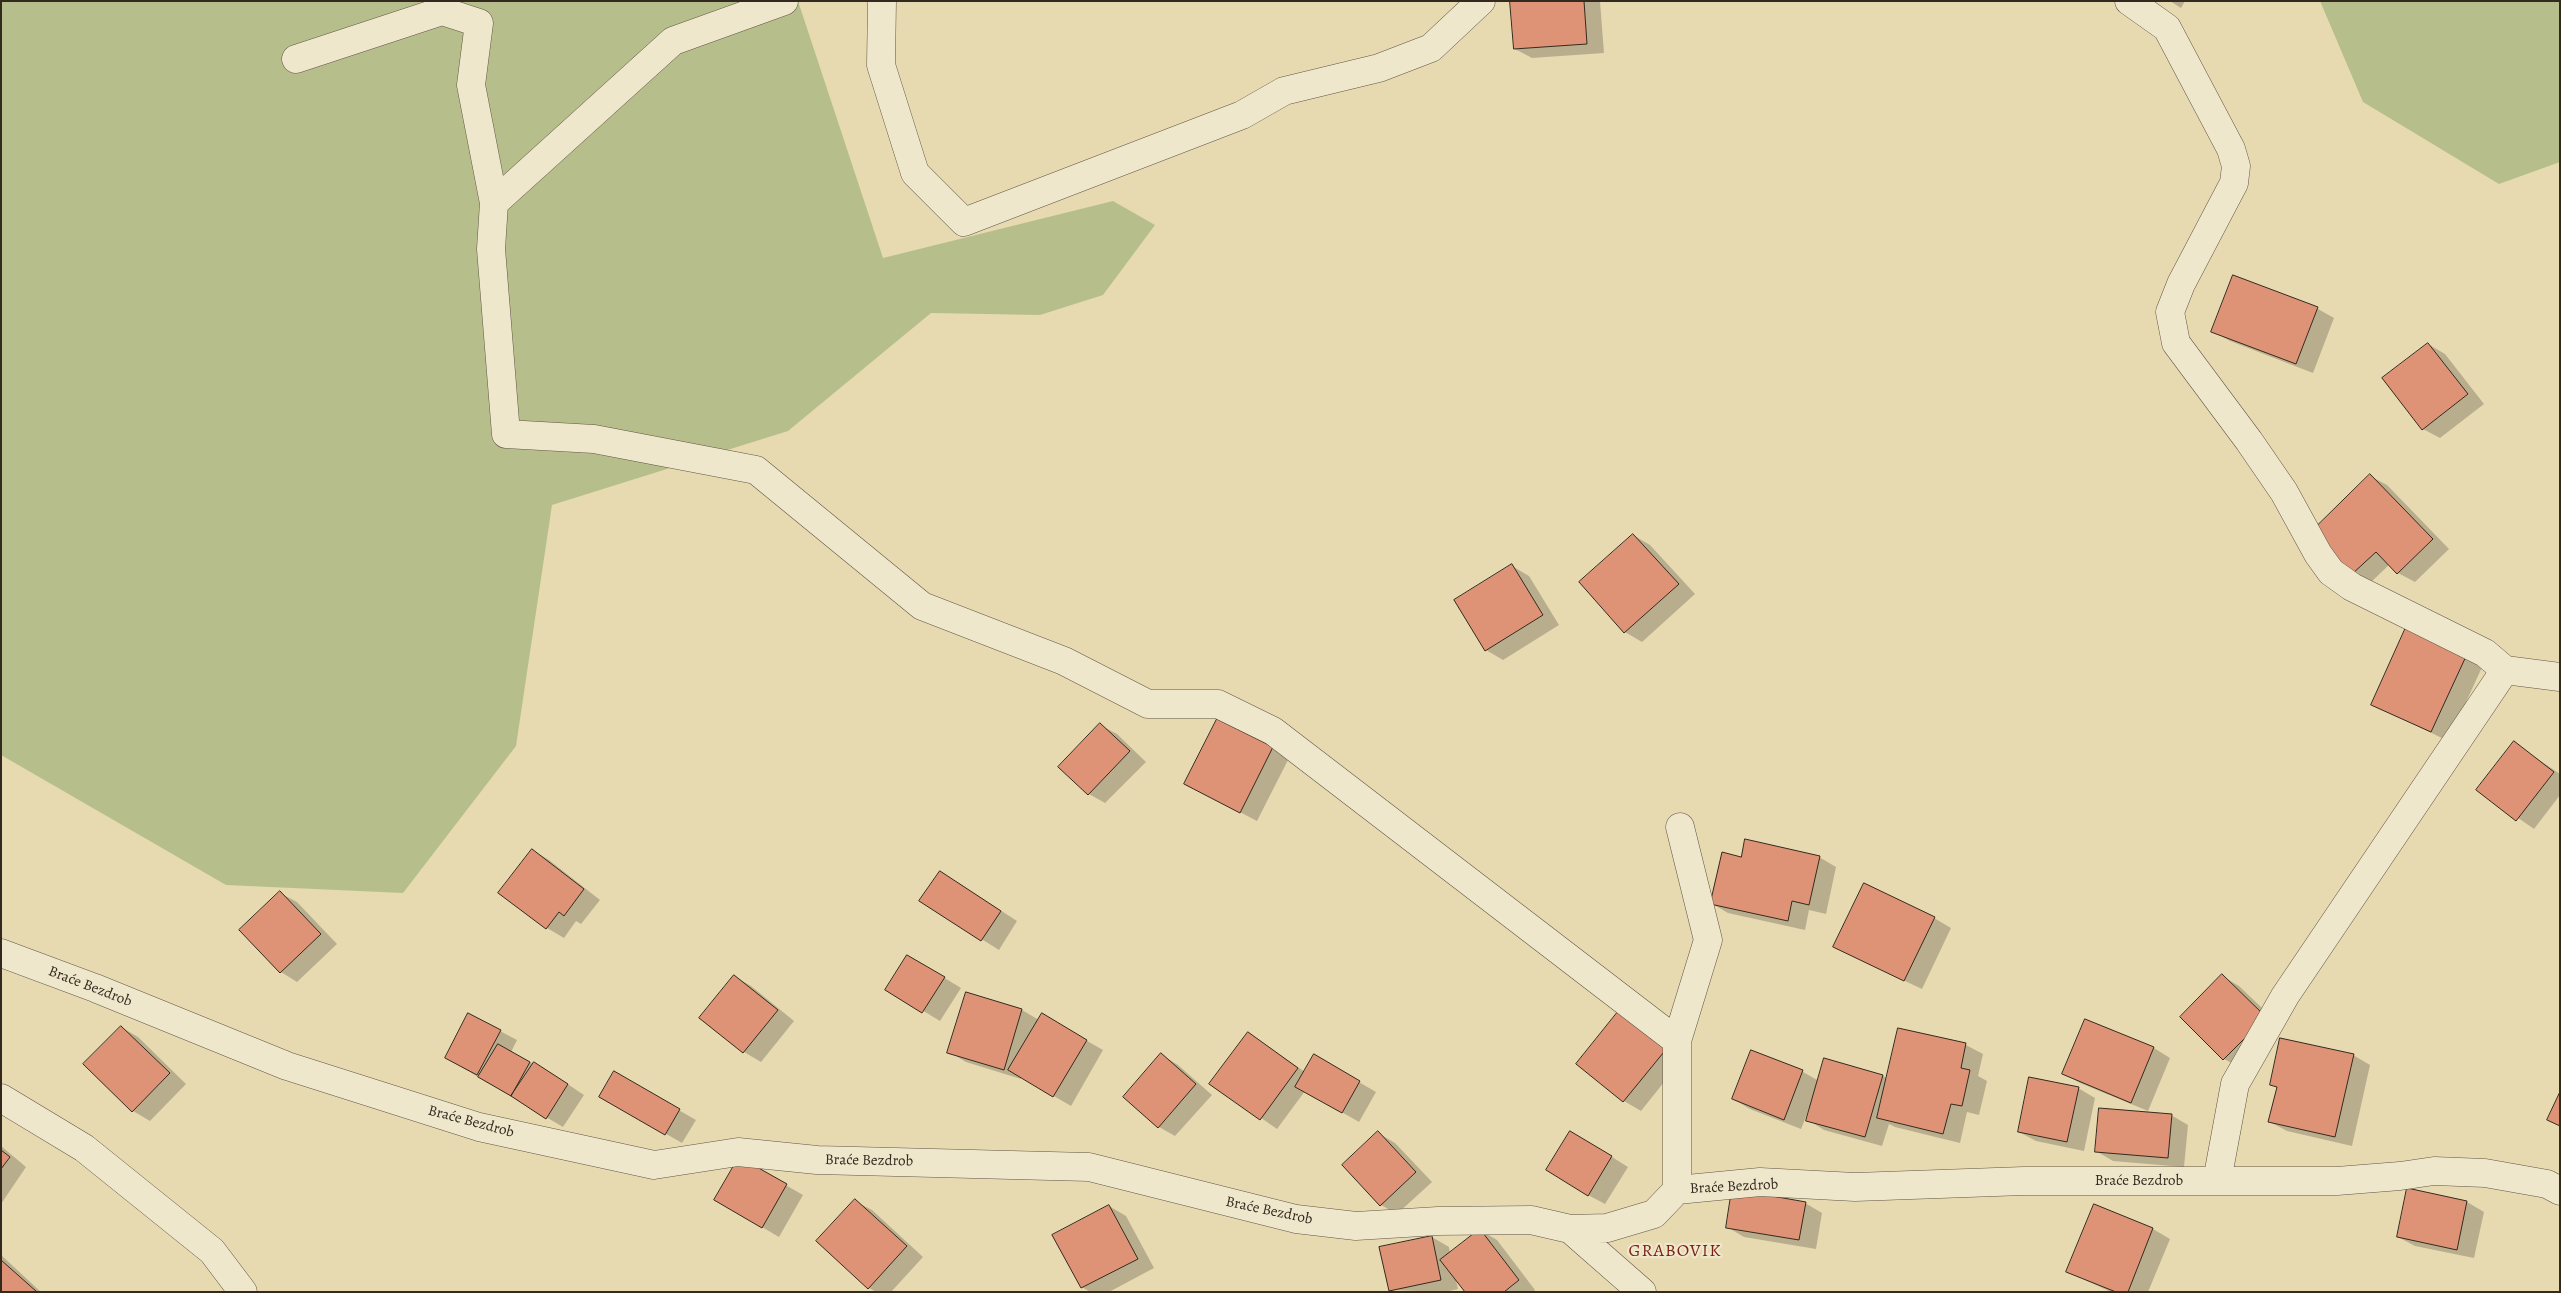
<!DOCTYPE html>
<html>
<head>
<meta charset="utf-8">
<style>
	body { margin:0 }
	#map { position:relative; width:2561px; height:1293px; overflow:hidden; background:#e7dab1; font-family:Alegreya,serif }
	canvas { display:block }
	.frame { position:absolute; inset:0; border:2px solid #34291f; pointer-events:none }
</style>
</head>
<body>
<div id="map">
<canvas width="2561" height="1293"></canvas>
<div class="frame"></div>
</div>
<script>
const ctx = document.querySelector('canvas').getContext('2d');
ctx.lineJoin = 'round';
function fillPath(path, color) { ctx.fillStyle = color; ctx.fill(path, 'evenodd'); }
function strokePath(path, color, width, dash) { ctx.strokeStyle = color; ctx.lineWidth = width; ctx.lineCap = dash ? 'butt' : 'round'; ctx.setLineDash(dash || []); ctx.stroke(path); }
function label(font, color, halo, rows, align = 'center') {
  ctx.font = font + ' Alegreya,serif'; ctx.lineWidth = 4.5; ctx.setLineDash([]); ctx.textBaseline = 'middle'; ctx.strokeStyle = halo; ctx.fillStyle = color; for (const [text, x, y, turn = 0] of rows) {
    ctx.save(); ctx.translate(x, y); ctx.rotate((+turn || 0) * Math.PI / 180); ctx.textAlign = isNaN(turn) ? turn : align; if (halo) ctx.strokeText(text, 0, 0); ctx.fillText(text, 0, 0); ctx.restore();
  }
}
fillPath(new Path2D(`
	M1,1h797l85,257 230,-57 42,24 -52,70 -63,20 -109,-2 -143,118 -236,74 -36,241 -113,147 -177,-8 -225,-130z
	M2320,1h240v161l-61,22 -136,-82z`), '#b6bf8b');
fillPath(new Path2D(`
	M1512,1h88l4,52 -72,5 -17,-9z
	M2170,1h15l-4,7z
	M2234,277l84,32 16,9 -21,55 -83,-32 -17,-10z
	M2428,344l17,10 39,50 -44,34 -17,-9z
	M2370,476l17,9 62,64 -34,33 -17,-9 -8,-9 -21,20 -17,-10z
	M1633,535l17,10 45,49 -53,48 -17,-10z
	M1512,566l17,10 30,49 -56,35 -17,-10z
	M2408,626l76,37 -36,78 -76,-37z
	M1218,720l71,38 -32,63 -71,-37z
	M1100,725l17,9 29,28 -41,41 -16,-9z
	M2514,743l46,31v21l-26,34 -56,-39z
	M532,850l17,10 51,40 -19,24 -5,-3 -12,17 -17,-10 -47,-35z
	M1819,857l17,10 -10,47 -17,-4 -4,20 -77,-17 -17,-10 31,-45z
	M957,882l60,39 -18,29 -78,-49z
	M280,893l17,9 40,42 -40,38 -16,-10z
	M1934,918l17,10 -29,61 -70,-33z
	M925,966l36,22 -21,33 -53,-32z
	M734,976l17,10 43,35 -33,41 -17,-10 -43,-35z
	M2222,976l17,10 43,41 -41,41 -17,-9z
	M967,994l55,16 17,10 3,-5 61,35 -32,56 -50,-29v2l-55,-17 -17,-10z
	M1621,1010l63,47 -43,54 -17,-10 -46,-38z
	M121,1027l17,10 48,47 -36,37 -17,-10 -48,-47z
	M1899,1029l67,16 17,9 -5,22 9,5 -8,34 -12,-3 -7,31 -65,-16 -6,-3 -7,22 -58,-16 -16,-10 3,-11h-2l-8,20 -51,-20 -17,-10 19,-48 51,21 16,9 64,-5 5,3z
	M500,1031l17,9 -6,12 40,21 33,22 -21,32 -117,-69z
	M1248,1033l57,39 9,-16 62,36 -17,30 -54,-31 -28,38 -66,-46z
	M2154,1048l16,10 -22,53 -68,-28 -17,-10z
	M1162,1055l16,10 34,30 -37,41 -16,-9z
	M2353,1055l17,10 -18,81 -65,-15 -17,-9 8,-34 -7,-4z
	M614,1073l82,47 -14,23 -82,-47z
	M2078,1088l17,10 -11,53 -48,-10 -17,-9z
	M2171,1115l17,10 -4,42 -71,-6 -17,-10z
	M1378,1133l17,10 37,39 -35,32 -16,-9z
	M1588,1142l40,25 -23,37 -17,-9z
	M1,1146l25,21 -25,37z
	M740,1159l63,36 -24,42 -63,-37z
	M2408,1190l59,12 17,10 -10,46 -59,-12 -17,-9z
	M855,1201l17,9 51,47 -32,35h-15l-7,-4 -51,-47z
	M1805,1203l17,10 -6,36 -72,-12 -17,-10z
	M1109,1206l17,10 28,52 -45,24h-19l-8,-5 -28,-52z
	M2095,1206l58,23 17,10 -22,53h-37l-43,-20z
	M1480,1230l17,10 38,50 -2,2h-66l-12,-16 3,13 -13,3 -55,-2 42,-53 17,10 1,7z
	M1,1255l40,37h-40z`), '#0003');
const building = new Path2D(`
	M1510,1h74l3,43 -73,5z
	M2233,275l85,32 -22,57 -85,-32z
	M2428,343l40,51 -46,36 -40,-52z
	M2370,474l63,65 -36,35 -21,-22 -25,23 -41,-42z
	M1633,534l46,50 -55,49 -45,-51z
	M1512,564l31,51 -58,36 -31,-51z
	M2407,625l61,27 -37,80 -60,-27z
	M1217,719l56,28 -33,66 -56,-29z
	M1100,723l30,28 -42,44 -30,-28z
	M2514,741l40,31 -38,49 -40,-31z
	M1745,839l75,17 -11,49 -17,-4 -4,20 -78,-17 12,-52 19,5z
	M532,849l52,40 -20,27 -5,-4 -13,17 -48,-36z
	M940,871l61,40 -20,30 -62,-40z
	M1864,883l71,34 -31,64 -71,-34z
	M280,891l41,43 -41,39 -41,-43z
	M907,955l38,22 -23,36 -37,-23z
	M2222,974l44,43 -43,43 -43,-43z
	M734,975l44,35 -35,43 -44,-35z
	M966,992l56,17 -18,61 -57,-17z
	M1621,1008l47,39 -45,55 -47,-38z
	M468,1013l33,17 -24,45 -32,-17z
	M1042,1013l45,27 -34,57 -45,-27z
	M2085,1019l69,28 -23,56 -69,-29z
	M121,1026l49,47 -38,39 -49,-48z
	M1898,1028l68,15 -5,25 9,2 -8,36 -11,-2 -8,30 -66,-16z
	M1248,1032l50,36 -38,52 -51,-36z
	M2280,1038l74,16 -19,83 -67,-15 9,-35 -7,-2z
	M498,1044l32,18 -19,34 -33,-19z
	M1751,1050l52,20 -19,50 -52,-21z
	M1161,1053l35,31 -38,44 -35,-31z
	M1314,1054l46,27 -18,32 -47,-26z
	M1824,1058l59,17 -18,62 -59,-16z
	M534,1062l34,22 -22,35 -35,-23z
	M614,1071l66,38 -15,26 -66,-38z
	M2029,1077l50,10 -12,55 -49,-10z
	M2560,1092v34l-13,-6z
	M2099,1108l73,6 -4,44 -73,-6z
	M1378,1131l38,41 -36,34 -38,-41z
	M1570,1131l42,25 -24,40 -42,-26z
	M1,1150l9,7 -9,12z
	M739,1157l48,27 -25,44 -48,-28z
	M2407,1188l60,13 -10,49 -60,-13z
	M1732,1189l74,13 -7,38 -73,-12z
	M855,1199l52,47 -39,43 -52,-48z
	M2094,1204l59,24 -25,64h-12l-50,-20z
	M1109,1205l29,54 -57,29 -29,-53z
	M1480,1229l39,51 -15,12h-39l-25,-32z
	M1432,1236l9,44 -52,11 -10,-44z
	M1,1260l36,32h-36z`);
fillPath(building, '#df9376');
strokePath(building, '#34291f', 1);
const minor = new Path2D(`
	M882,1l-1,64 34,108 49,49 278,-107 42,-24 95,-23 52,-20 50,-47
	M2129,1l38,27 64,121 5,17 -2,17 -53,101 -11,28 6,31 73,98 35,51 34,62 13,18 21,15 133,66 20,17
	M296,59l146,-48 37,12 -8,62 23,118 -3,46 15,185 88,5 162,31 166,136 142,55 84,43h70l55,27 404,310
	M494,203l179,-162 111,-40
	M1,953l94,35 192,78 192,61 175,38 84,-13 79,8 272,7 207,52 60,7 82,-5 93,-1 39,9 37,-1 47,-14 23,-24 83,-8 95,5 169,-6h313l63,-5 34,-5 51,2 62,11 13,7
	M1,1098l83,50 128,103 31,41
	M2217,1181l18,-97 50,-88 220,-326 55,7
	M1677,1190v-149l31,-101 -28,-113
	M1570,1229l72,63`);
strokePath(minor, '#615544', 29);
strokePath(minor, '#efe7cc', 28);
label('15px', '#34291f', '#efe7cc', [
	["Braće Bezdrob",90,987,21],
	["Braće Bezdrob",471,1122,15],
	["Braće Bezdrob",869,1161,1],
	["Braće Bezdrob",2139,1181],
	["Braće Bezdrob",1734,1187,-3],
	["Braće Bezdrob",1269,1211,12]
]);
ctx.letterSpacing = '1px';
label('18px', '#7a1f14', '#efe7cc', [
	["GRABOVIK",1675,1252]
]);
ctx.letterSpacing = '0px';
</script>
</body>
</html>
